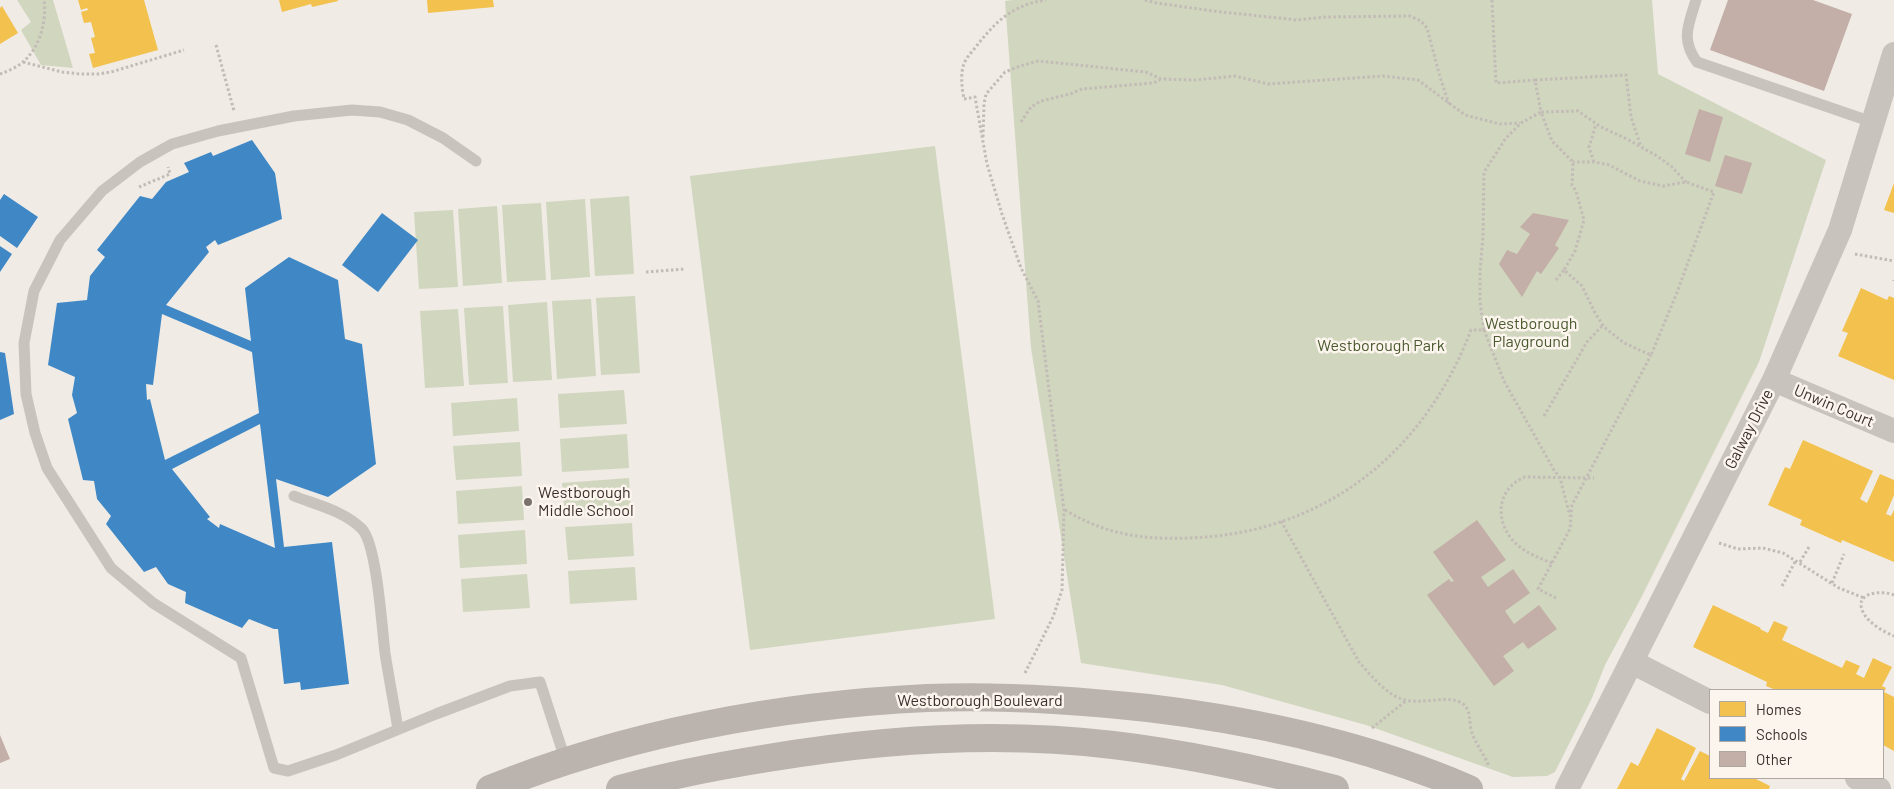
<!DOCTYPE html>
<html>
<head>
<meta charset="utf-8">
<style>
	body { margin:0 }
	#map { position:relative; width:1894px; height:789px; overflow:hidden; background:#f0ebe5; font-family:Barlow,sans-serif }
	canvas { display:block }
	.legend { position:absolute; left:1709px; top:689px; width:175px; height:90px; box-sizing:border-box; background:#fbf5ee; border:1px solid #aea6a0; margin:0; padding:6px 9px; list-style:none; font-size:15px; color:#3b302b }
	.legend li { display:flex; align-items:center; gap:10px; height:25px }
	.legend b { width:25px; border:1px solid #aea6a0 }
</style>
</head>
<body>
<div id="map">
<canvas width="1894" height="789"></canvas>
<ul class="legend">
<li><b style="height:14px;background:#f2c14e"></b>Homes</li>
<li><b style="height:14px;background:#3f88c5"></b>Schools</li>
<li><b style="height:14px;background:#c3afa7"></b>Other</li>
</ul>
</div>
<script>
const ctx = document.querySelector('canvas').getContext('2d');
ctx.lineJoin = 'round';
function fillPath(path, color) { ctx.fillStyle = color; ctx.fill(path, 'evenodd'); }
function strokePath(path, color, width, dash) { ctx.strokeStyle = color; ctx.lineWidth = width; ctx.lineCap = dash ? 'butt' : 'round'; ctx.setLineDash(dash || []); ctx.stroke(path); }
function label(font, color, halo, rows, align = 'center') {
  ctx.font = font + ' Barlow,sans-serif'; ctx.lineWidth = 5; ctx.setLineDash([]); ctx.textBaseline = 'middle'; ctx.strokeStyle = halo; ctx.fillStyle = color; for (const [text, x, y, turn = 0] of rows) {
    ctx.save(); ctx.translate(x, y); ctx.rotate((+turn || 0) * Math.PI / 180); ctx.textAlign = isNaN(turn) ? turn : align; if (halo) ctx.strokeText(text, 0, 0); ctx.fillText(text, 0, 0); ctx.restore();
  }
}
fillPath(new Path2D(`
	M17,0h36l20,68 -32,-3 -20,-35 10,-8z
	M1013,0h639l6,74 168,86 -67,202 -118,236 -36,67 -13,33 -37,74 -8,4 -34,1 -147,-52 -144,-40 -141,-22 -50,-315 -26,-347z
	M935,146l60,473 -245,31 -60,-474z
	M629,196l5,78 -39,2 -5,-77z
	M585,199l5,78 -39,3 -5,-78z
	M541,203l5,77 -39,2 -5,-77z
	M497,206l5,77 -39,3 -5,-77z
	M453,210l5,77 -39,2 -5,-77z
	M635,296l5,77 -39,2 -5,-77z
	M591,299l5,77 -39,3 -5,-78z
	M547,302l5,78 -39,2 -5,-77z
	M503,306l5,77 -39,2 -5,-77z
	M458,309l6,77 -39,2 -5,-77z
	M624,390l3,34 -67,4 -2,-34z
	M517,398l2,33 -66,5 -2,-33z
	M627,434l2,34 -67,4 -2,-33z
	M520,442l2,34 -66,4 -3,-34z
	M629,478l2,34 -66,4 -3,-33z
	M522,486l2,34 -66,4 -2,-33z
	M632,523l2,33 -66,4 -3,-33z
	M525,530l2,34 -67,4 -2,-33z
	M635,567l2,33 -67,4 -2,-33z
	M527,574l3,34 -67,4 -2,-33z`), '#d1d6bf');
fillPath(new Path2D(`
	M78,0h66l14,50 -65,18 -4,-14 6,-1 -4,-15 4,-1 -4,-15 -7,1 -3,-11 7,-2 -1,-2 -6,2z
	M279,0h59v1l-26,6 -1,-3 -29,8z
	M427,0h66l1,7 -66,6z
	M2,6l16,27 -18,11v-36z
	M1894,183v30l-10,-3z
	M1861,288l26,12 2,-4 5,2v82l-56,-24 10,-23 -6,-2z
	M1803,440l70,31 -13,28 7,4 13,-29 14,6v15l-8,19 5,2 3,-6v52l-52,-22 -1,3 -41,-18 2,-5 -34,-15 17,-38 5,2z
	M1713,605l48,23 -1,1 8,4 6,-12 14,6 -6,13 60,28 4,-8 14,6 -4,8 8,4 9,-20 19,9 -10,19 4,2 -2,4 10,5v54l-11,-6v-55h-107l-10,-4 1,-4 -74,-35z
	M1657,728l39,20 -15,31 3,2 16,-30 10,5v22h44l16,8 -1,3h-152l14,-27 7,4z`), '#f2c14e');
fillPath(new Path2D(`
	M252,140l23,33 7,46 -64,26 -3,-5 -9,7 3,5 -43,53 85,36 -6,-53 44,-31 49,23 7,59 17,5 14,120 -48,33 -52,-18 8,68 48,-5 17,142 -48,6 -1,-8 -16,2 -6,-55h-4l-25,-10 -7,9 -57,-25 1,-11 -18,-8 -12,-17 -12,5 -38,-48 5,-8 -14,-17 -3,-18 -11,-1 -15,-61 9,-6 -5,-18 3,-18 -27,-12 9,-62 30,-3 3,-24 15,-19 -8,-7 43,-54 12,3 14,-17 23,-10 -5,-9 27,-11 2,4zM162,314l90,38 7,61 -94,47 -15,-61 -3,1 -1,-16 7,1zM260,424l15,124 -55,-24 -1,4 -12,-9 3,-2 -38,-48z
	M4,194l34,23 -21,31 -17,-12v-36z
	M382,213l36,27 -40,52 -36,-27z
	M0,246l12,8 -12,18z
	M0,352l5,1 9,61 -14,6z`), '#3f88c5');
fillPath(new Path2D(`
	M1728,0h85l39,14 -28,77 -114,-41z
	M1699,109l24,8 -13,45 -25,-8z
	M1725,155l27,8 -10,31 -27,-8z
	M1533,213l36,7 -14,25 4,3 -18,26 -4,-3 -15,26 -23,-33 8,-14 10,4 13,-20 -10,-7z
	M1477,520l29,40 -25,17 7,10 25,-18 17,24 -25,18 9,13 25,-19 18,24 -29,20 -5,-7 -20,14 11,15 -20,15 -67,-91 22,-16 2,3 3,-1 -21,-29z
	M0,735l10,24 -10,4z`), '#c3afa7');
strokePath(new Path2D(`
	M1145,0l12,3 56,8 84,9 29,-3 84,-1 11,5 6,7 13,49 9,27
	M1492,0l4,83 39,-3 6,32 37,-1 23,16 26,12 30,17 14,10 15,16
	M216,45l18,66
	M23,62l39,10 18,2h18l13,-2 73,-22
	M0,74c8,-3 18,-7 24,-13 16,-14 23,-41 20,-61
	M1535,80l91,-5 5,42 10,30
	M1021,122l10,-15 10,-6 29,-7 12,-5 71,-6 7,-3
	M983,137l1,-33 2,-10 19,-22 15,-6 18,-5 108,11 15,7 34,1 40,-4 33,8 115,-8 35,4 47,35 35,9 20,-1
	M1594,162l-5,-15 7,-23
	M139,187l31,-13 -2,-7
	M1855,254l39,7
	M646,272l39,-3
	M1556,280l8,-10
	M1894,281v-1
	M1484,330l-4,-28v-30l3,-36 1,-64 22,-34 15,-15 20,-11 11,29 21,21 -1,23 4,6 8,29 -9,31 -11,19 18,16 12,25 10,16 20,16 27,12 25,-60 38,-103 -28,-10 -23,4 -23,-5 -31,-16 -15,-3h-21
	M1544,416l43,-74 16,-17
	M1065,510c39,24 78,30 123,28 135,-4 236,-84 283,-208h13l20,51 50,89 6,8 10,38
	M1281,521l78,141c11,12 24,29 40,36 19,9 50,-5 64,6 8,7 6,15 8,25 3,14 14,25 18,38
	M1719,543l19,6 25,-1 20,5 56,35 25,10
	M1800,562l9,-15
	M1552,563c-11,-4 -23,-9 -32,-16 -25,-19 -27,-57 5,-70l69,1
	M1832,583l12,-29
	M1782,586l14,-26
	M1894,595c-12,-5 -41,-3 -31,17 5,11 21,20 31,24
	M1556,598l-18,-9 32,-60 2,-24 79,-150
	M1025,673l28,-56 9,-27 2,-80 -26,-209 -17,-33 -19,-54 -15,-50 -12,-67 -11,2c-2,-10 -4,-25 0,-35 2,-6 7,-11 11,-16 20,-26 37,-43 71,-48
	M1372,728l35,-28`), '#c2bbb6', 3, [2.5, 2.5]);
strokePath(new Path2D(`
	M1696,0c-7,24 -16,39 1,62l175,60
	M476,161l-33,-23 -35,-18 -28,-8 -28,-2 -58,6 -76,15 -46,13 -32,18 -38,29 -42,49 -26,51 -10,52 2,51 9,39 12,35 64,100 42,35 88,55 33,110 14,3 48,-16 100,-41 74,-28 30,-4 26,80
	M294,496c23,9 50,15 68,33 15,16 20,100 23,124 4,26 9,51 13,76`), '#c9c3be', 11);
strokePath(new Path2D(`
	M1774,380l120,51
	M1632,662l78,40
	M1857,778l22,11
	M1567,789l207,-409 66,-150 54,-176`), '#c9c3be', 24);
strokePath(new Path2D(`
	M490,789c137,-56 289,-84 437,-91 73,-3 148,2 221,10 110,13 219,37 321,81
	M620,789c49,-14 98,-23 148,-31 113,-19 231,-27 345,-13 76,9 149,25 222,44`), '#bab3ae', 28);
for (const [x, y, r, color] of [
	[528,502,5,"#7a716c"]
]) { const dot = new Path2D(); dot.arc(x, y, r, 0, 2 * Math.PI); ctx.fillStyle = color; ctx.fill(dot); strokePath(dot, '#fbf5ee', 2); }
label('16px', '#4a5a2e', '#fbf5ee', [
	["Westborough",1531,324],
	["Playground",1531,342],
	["Westborough Park",1381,346]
]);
label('16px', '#3b302b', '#fbf5ee', [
	["Unwin Court",1834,406,23],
	["Galway Drive",1749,429,-63],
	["Westborough Boulevard",980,701]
]);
label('16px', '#3b302b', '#fbf5ee', [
	["Westborough",538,493],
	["Middle School",538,511]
], 'left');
</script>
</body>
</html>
